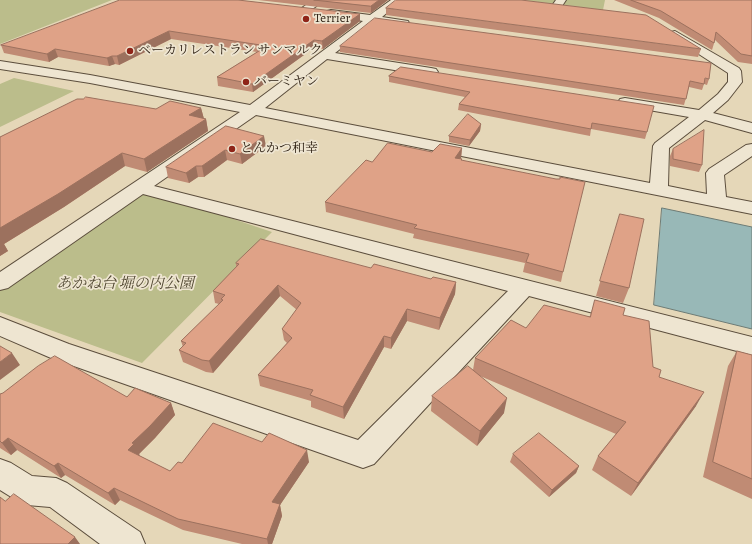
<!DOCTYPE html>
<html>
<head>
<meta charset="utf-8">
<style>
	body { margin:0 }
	canvas { display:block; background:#e5d7b8 }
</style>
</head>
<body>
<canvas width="752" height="544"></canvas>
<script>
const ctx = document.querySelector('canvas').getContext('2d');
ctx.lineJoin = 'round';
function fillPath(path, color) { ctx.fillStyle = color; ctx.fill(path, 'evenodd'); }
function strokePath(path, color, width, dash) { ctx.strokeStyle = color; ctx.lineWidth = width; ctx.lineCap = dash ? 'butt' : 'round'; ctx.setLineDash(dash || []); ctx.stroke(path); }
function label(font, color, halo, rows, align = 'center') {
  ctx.font = font + ' Alegreya,"Noto Serif JP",serif'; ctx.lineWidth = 3.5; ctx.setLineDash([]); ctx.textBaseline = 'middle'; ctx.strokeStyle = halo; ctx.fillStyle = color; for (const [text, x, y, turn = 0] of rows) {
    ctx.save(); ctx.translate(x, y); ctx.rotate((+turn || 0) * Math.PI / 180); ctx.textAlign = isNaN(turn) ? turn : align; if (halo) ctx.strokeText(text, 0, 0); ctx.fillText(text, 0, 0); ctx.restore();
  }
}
fillPath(new Path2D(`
	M0,0h112l-112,44z
	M522,0h83l-2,10z
	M14,78l60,13 -74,36v-43z
	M147,190l125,42 -130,131 -142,-51v-28z`), '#bbbd8b');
const water = new Path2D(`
	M662,208l90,19v102l-98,-24z`);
fillPath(water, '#98b8b7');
strokePath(water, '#6e7c76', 1);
const minor = new Path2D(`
	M313,0h12l-17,12h-8l-1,-2z
	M391,0h11l-20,17 26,4 1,2 -1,2 -4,1 -29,-4 -40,31 96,15 5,1 2,3 -2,3 -5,1 -104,-17 -62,49 385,75 3,-37 2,-3 34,-26 -69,-12 -2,-3 2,-3 5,-1 74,12 19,-16 10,-12v-9l-57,-37 -2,-2 2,-2 4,-1 64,37 2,3 1,11 -14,18 -15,13 39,10v10l-47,-13 -36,28 -1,38 39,8 -1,-21 3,-4 37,-24 6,-1v12l-28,19 2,22 26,5v12l-496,-99 -102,71 598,151v18l-223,-59 -155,168 -11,4 -312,-110 -51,-22v-19l69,27 289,96 150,-149 -365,-97 -135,94 -8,2v-18l240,-160 -150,-29 -90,-14v-8l90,14 160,30 113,-84 -36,-6 -1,-2 1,-2 4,-1 39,5z
	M556,0h10l-6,9 -4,1 -5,-3z
	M0,459l11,4 21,13 24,2 11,5 73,49 5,12h-45l-50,-37 -23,-2 -11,-5 -16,-10z`);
strokePath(minor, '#5c4e3d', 2);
fillPath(minor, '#eee5d1');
fillPath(new Path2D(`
	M258,0h130l-17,13z
	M614,0h138v64l-14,-2 -23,-22 -3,10 -53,-32z
	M386,8l315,41 -3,8 -312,-42z
	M360,14v7l-37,28 -8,-2 -62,45 -35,-6 -1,-9 40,-25 -86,-13 -52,26 -4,-1 -6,2 -51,-9 -9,5 -45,-9 -3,-8z
	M340,46l369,33 -2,6 -3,-1 -2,6 -13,-3 -5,18 -344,-53z
	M401,67l246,65 -2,7 -54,-10 -1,7 -132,-26 1,-6 6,-7 -76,-15v-6z
	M83,99l73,10 45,-1 3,11h2l2,12 -61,41 -22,-6 -61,41 -60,37 4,7 -8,5v-119z
	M481,124l-1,7 -11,15 -20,-4v-6z
	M226,126l40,20 -24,18 -15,-4 -23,17h-6l-9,6 -21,-5 -2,-11z
	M462,148l-1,10 -1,1 103,113 -2,10 -38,-10 2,-9 -112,-25 1,-4 -88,-22 -1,-10 47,-40 60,-10z
	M673,149l29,16 -3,7 -29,-6v-10z
	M620,214l9,74 -6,15 -27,-7z
	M236,263l135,5 60,11 25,3 -1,12 -16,36 -32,-9 -16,28 -7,-2 -40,72 -33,-12v-6l-51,-15 -2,-11 29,-32 -3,-3 -2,-11 15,-19 -17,-14 -67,77 -7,-1 -23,-10 -4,-12 4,-3 -2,-6 38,-37 -4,-1 -2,-12 23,-24z
	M595,300l28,15 36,62 37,29 -65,90 -39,-26 6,-14 18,-22 -136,-58 24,37 -27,33 -46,-35 1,-15 41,-26 2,-12 51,-30 64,-12z
	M737,351l15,4v144l-49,-22 25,-111z
	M0,394l127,3 44,6 4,12 -20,23 -16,16 1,2 30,15 12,-8 127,-1 -29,43 2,11 -10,28h-30l-59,-14 -63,-30 -5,5 -50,-30 -4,3 -44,-28 -6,5 -11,-7z
	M513,454l66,12 -3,7 -27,24 -39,-35z`), '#c08b74');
fillPath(new Path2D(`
	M379,0h9l-17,13v-7z
	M360,14v7l-37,28 -1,-8z
	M169,31l2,8 -52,26 -2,-9z
	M314,40l1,7 -62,45 -1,-8z
	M55,49l3,8 -9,5 -2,-8z
	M112,56l3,8 -6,2 -2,-8z
	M201,108l3,11 -15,-4z
	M206,119l2,12 -61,41 -3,-13z
	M481,124l-1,7 -11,15 1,-6z
	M264,136l2,10 -24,18 -2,-10z
	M462,148l-1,10 -7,9 1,-9z
	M225,150l2,10 -23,17 -2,-11z
	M122,153l3,13 -61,41 -60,37 4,7 -8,5v-28z
	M196,166l2,11 -9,6 -3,-10z
	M456,282l-1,12 -16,36 1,-12z
	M278,285l2,11 -67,77 -4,-12z
	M407,309v12l-16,28v-11z
	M384,336v11l-40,72 -1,-12z
	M12,353l8,12 -20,15v-18z
	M704,392l-8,14 -65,90 7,-13z
	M507,398l-3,15 -27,33 3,-15z
	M171,403l4,12 -20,23 -16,16 1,2 -12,-6 4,-7z
	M8,438l9,12 -6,5 -9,-12z
	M307,450l2,12 -29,43 2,11 -10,28h-4l-1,-5 5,-37z
	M58,463l7,12 -4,3 -7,-12z
	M579,466l-3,7 -27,24 3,-7z
	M114,488l6,12 -5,5 -7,-12z
	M75,537l5,7h-12z`), '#9c715e');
const building = new Path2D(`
	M120,0h118l122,14 -38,27 -8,-1 -62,44 -35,-7 50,-31 -98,-15 -52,25h-5l-5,2 -52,-9 -8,5 -46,-9z
	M314,0h65l-8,6z
	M396,0h125l125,15 55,34 -315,-41z
	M631,0h121v56l-11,-2 -25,-22 -2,11 -53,-32z
	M375,18l336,45 -2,16 -4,-1 -1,6 -14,-3 -4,18 -346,-53z
	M401,67l253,39 -7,26 -55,-9 -1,6 -132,-25 11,-12 -81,-16z
	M86,97l70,12 14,-8 31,7 -12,7 17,4 -62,40 -22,-6 -64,41 -58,34v-91l77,-38h6z
	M468,114l13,10 -11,16 -21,-4z
	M226,126l38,10 -24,18 -15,-4 -23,16h-6l-10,7 -20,-6z
	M704,130l-2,35 -29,-6v-10z
	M388,143l44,9 8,-8 22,4 -7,10 7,1 -1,1 95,19h4v-2l25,5 -22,90 -37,-10 3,-8 -115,-26 3,-3 -92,-23 41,-42 6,2z
	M620,214l24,5 -15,69 -29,-7z
	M261,239l110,29 3,-4 57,15 2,-2 23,5 -16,36 -33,-9 -16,29 -7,-2 -41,71 -33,-12 3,-5 -55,-15 34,-37 -10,-9 19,-26 -23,-18 -69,76 -7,-1 -23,-10 7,-7 -5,-2 42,-41 -2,-1 4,-4 -12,-4 26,-27 -3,-1z
	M595,300l30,8 -2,7 26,6 4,46 8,3 -2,7 45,15 -66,91 -40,-27 28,-34 -151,-64 36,-38 15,8 18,-23 46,12z
	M0,346l12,7 -12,9z
	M737,351l15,4v124l-39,-17z
	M55,356l72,41 8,-9 36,15 -21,23 -18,17 2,1 -6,6 42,21 8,-9 4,1 31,-40 49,19 7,-9 38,17 -35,52 8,2 -13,35 -89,-20 -64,-31 -6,5 -50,-30 -4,3 -46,-28 -6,5 -2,-2v-47l3,-1 35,-27z
	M468,366l39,32 -27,33 -48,-35z
	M539,433l40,33 -27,24 -39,-36z
	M14,494l61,43 -7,7h-68v-47l5,4z`);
fillPath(building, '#dfa287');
strokePath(building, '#9c715e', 1);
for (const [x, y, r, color] of [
	[306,19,4,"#8f2418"],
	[130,51,4,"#8f2418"],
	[246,82,4,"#8f2418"],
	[232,149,4,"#8f2418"]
]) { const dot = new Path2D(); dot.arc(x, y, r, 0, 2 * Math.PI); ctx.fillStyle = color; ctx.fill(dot); strokePath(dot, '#eee5d1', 1.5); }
label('13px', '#2e2114', '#eee5d1', [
	["Terrier",314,19],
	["ベーカリレストラン サンマルク",138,51],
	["バーミヤン",254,82],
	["とんかつ和幸",240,149]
], 'left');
label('italic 15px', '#514832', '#eee5d1', [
	["あかね台 堀の内公園",125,284]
]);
</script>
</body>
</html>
